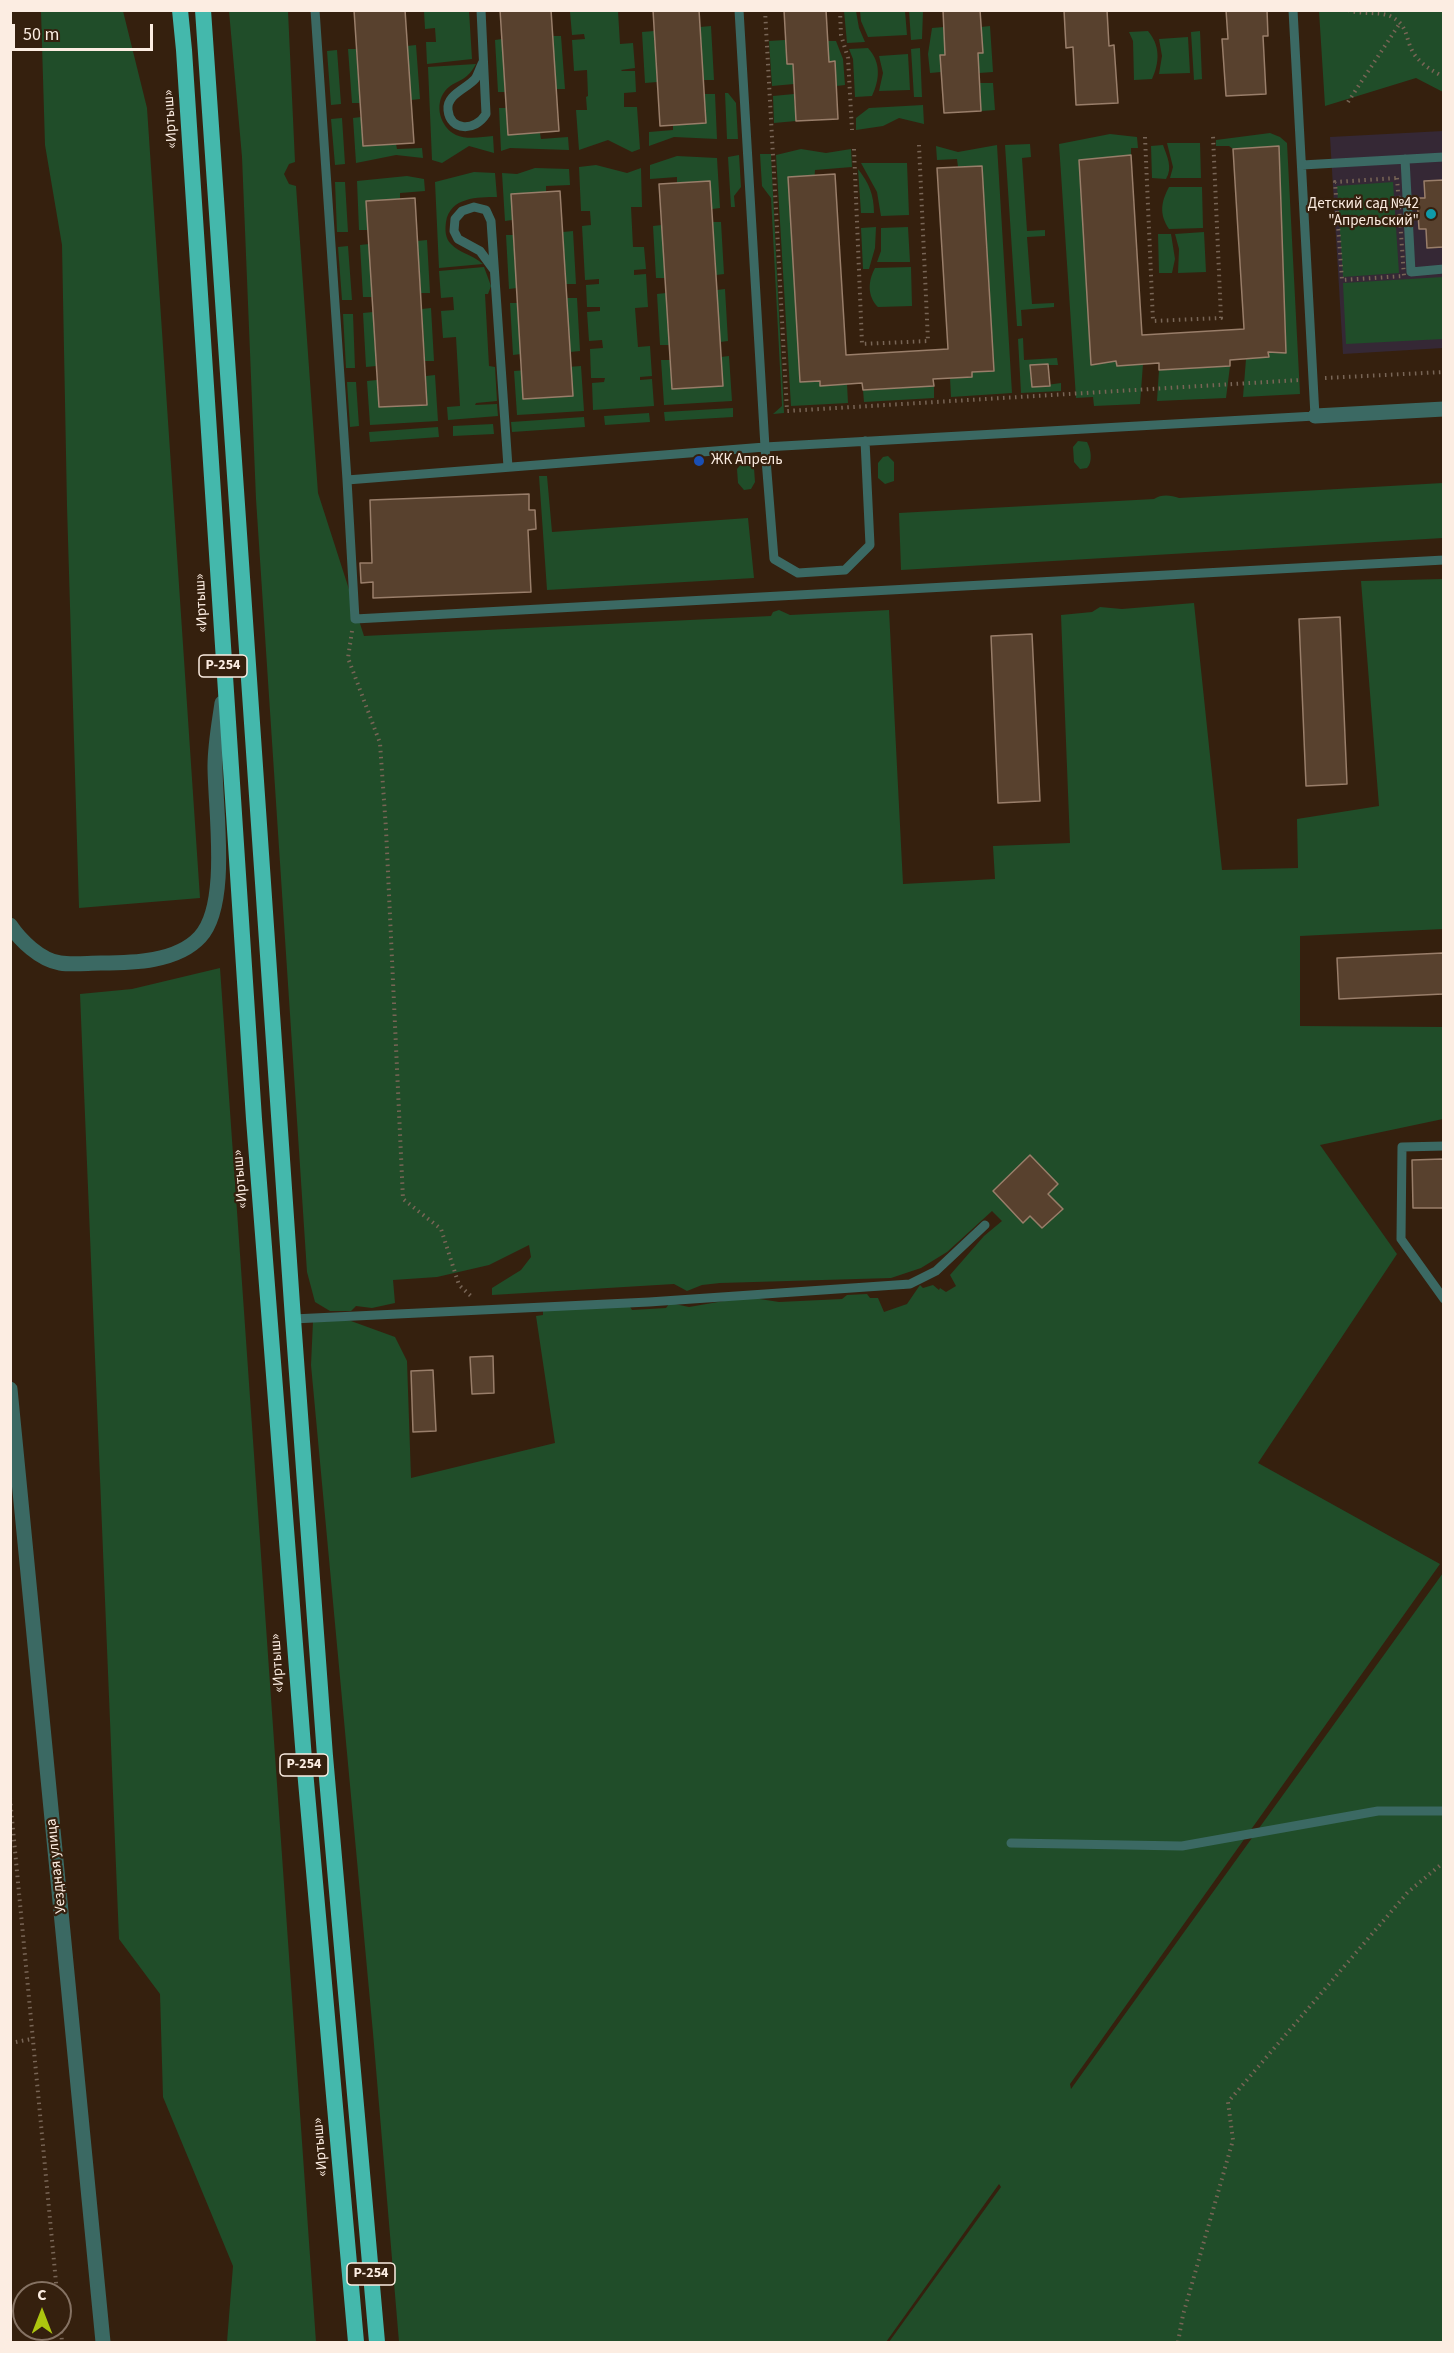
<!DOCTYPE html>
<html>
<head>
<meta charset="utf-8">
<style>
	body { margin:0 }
	#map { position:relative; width:1454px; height:2353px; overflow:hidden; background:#35200e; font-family:"Source Sans 3",sans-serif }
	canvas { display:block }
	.frame { position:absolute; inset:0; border:12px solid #fcede2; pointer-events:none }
	.north { position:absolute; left:12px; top:2281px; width:60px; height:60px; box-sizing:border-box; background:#35200e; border:2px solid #857263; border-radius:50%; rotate:0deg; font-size:16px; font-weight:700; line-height:24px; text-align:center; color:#fcede2 }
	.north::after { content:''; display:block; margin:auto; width:21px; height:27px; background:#adc60f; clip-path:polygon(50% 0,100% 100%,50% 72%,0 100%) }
	.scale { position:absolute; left:12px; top:24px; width:141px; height:27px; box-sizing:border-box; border:3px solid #fcede2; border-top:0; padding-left:8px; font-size:18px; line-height:21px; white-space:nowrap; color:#fcede2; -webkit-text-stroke:4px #35200e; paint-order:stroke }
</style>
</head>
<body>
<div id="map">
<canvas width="1454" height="2353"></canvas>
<div class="frame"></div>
<div class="north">С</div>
<div class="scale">50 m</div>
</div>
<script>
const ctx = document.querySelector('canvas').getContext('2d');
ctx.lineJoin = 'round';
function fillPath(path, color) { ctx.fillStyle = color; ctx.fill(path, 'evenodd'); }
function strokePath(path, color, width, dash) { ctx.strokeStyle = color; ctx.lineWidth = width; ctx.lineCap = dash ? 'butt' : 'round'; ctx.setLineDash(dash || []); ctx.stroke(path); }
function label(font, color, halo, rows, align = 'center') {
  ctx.font = font + ' "Source Sans 3",sans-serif'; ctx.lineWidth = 4.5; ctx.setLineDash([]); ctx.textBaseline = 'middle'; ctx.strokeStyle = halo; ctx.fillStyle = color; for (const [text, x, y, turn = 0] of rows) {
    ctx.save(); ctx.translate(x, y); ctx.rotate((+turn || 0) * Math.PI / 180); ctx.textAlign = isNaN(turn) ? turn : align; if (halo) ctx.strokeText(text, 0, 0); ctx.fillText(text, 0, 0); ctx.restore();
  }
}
fillPath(new Path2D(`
	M1443,131v217l-100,6 -13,-217z`), '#352835');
fillPath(new Path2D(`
	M578,10l40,1 2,33 13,-1 2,25 -14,2 1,1h13l1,21 -12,1v14h13l3,42 -8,3 -24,-12 -29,10 -3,-40h11l-1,-13 2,-1 -1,-26 -13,1 -2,-31 13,-1 -1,-5 -12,1 -2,-23z
	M41,11h82l24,97 53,790 -121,10 -12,-402 -5,-261 -17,-100z
	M229,11h59l7,151 -6,2 -5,10 5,10 7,2 22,307 46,143 407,-20 2,-4 6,-2 11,5 99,-5 14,274 92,-5 -2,-33 77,-3 -9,-228 31,-3 8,-5 22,2 72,-6 28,267 76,-2 -1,-49 82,-13 -18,-225 82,-2v350l-143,7v90l143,1v92l-123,26 77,109 -139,209 182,101 -370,520 1,5 372,-516v769h-554l112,-155 -2,-3 -113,158h-487l-26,-309 -62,-668 2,-44h38l44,16 12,24 4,117 144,-35 -19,-127 7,-1v-5l86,-5 3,5 34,-2 4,-5 19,4 58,-10 32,5 63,-3 5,-4 20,-1 3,4h8l6,14 23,-8 13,-19 3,3 10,-3 6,5 1,-2 6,4 10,-6 -6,-11 34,-39 18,-15 -10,-10 -45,41 -26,16 -30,10 -171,5 -18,2 -15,6 -13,-7 -182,11v-7l29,-18 10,-13 -2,-12 -40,20 -52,12 -44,3 2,23 -23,5 -16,-2 -5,5h-21l-15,-9 -8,-30 -51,-773 -14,-342z
	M424,11h45l3,48 -45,5 -1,-22h10l-1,-14 -10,1z
	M844,11h12l3,17 6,14 -18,1z
	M860,11h45l2,24 -39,2 -7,-16z
	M909,11h14l-1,28 -11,1z
	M1319,11h124v81l-27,-14 -91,28z
	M711,26l3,54h-11l-3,-53z
	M990,26l3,46 -14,1 -1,-20 5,-1 -2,-25z
	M944,27l1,28 -5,1 1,16 -11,1 -2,-19 4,-26z
	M654,31l3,51 -12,1 -3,-51z
	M1148,31c12,14 12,31 4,48l-18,1 -1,-39 -4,-9z
	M1200,31l2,48 -8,1 -3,-48z
	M553,36h8l4,53h-9z
	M1188,37l2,36 -31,1 3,-18 -3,-17z
	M502,39l3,53h-7l-3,-52z
	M785,40l2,24h6l1,20 -22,2 -3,-45z
	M828,41h8l7,18 2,26 -9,1 -2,-25 -5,1z
	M416,45l4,54 -9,1 -4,-54z
	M868,48c13,14 12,31 4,48l-17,1 -2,-38 -4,-10z
	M920,48l2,49h-8l-3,-48z
	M348,49h8l4,54h-8z
	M337,50l4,54 -10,1 -4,-54z
	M908,54l2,36 -31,1 4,-18 -4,-17z
	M476,64c-11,20 -21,15 -31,27 -11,14 -5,36 11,44 11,5 26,2 37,1l1,17 -25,-7 -27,17 -10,-3 -4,-93z
	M980,83h13l2,27 -14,1z
	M725,93h3l8,10 2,36h-11z
	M704,94h11l2,45 -43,-2 -25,9v-14l24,-2v-5l33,-2z
	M794,94l2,27 -22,2 -1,-27z
	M923,105l1,19 -25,-6 -16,8 -27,4v-12l13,-10z
	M499,108h7l2,26 32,-1 1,6 27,-2 1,13 -59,-2 -9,3z
	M361,117l2,29 33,-2 1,5 25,-1 1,10 -27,-3 -40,8 -3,-45z
	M342,118l3,46 -10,1 -4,-46z
	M1270,133l10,4 7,6 13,251 -57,3 3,-38 22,-2v-5l18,1 -7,-207 -46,3 -4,-3h-13v-6z
	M1110,134l27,3 1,11h-7v7l-51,5 37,205 26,-1 -3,40 -46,2 -1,-9 -17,1 -17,-254z
	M1167,143h33l1,35h-31l3,-11z
	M1030,144l1,13 -9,1 5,73 18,-1v6l-18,1 5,67 22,-1v4l-33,3 1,16h-5l-12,-181z
	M997,145l15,248 -61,4 -1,-19 22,-1v-5l22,-1 -12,-205 -24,1 -1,-8 -20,1 -1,-14 22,6z
	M1163,145c4,11 10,23 3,34l-14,-1 -1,-32z
	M801,149l25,4 25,-4 1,18 -37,3 -15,212 20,-1 1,5 26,-2 1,19 -57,3 -15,-251z
	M760,154h11l13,259 -11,1 9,-8 -11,-208 -9,-12z
	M739,155l2,32 -7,9 1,11h-4l-3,-50z
	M677,156l40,2 3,50 -8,1 -2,-28 -33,2v-6l-27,2v-14z
	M861,163h46l2,52 -28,1 -4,-24z
	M596,165l31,8 14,-5 1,39h-11l2,40h11l2,22 -12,1v5l12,-1 2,33 -13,1 3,39 12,-1 2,30 -12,1v3l12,-1 2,27 -61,4 -1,-27 12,-1 1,-4h-14l-1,-29 13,-1 -1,-8 -13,1 -2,-29 13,-1v-4h-13l-1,-22 13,-1v-5l-14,1 -3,-54 9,-1 -1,-14h-9l-2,-44z
	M535,168l34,1 1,16 -24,1v6l-35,2 1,26 -7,1 -3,-48 15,1z
	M858,169c11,14 16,26 16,44h-13z
	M474,172l21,1 2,24c-19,0 -47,0 -51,25 -1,8 -1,16 5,22 8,9 21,10 32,20l-44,4 -4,-86z
	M407,176l17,3 1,12 -25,2v6l-34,2 2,29h-9l-2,-49z
	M335,182h10l3,50h-11z
	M1393,182l6,91 -56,4 -6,-91z
	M1169,187h33l1,41 -34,1c-10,-15 -8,-27 0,-42z
	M713,222h8l3,52 -8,1z
	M662,225l3,53h-9l-3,-52z
	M876,227l-1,21 -6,21h-6l-2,-41z
	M908,227l2,35h-33l4,-11v-23z
	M573,231l3,53h-10l-3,-52z
	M1204,232l2,40 -28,1 1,-24 -4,-15z
	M1158,234h13l4,25 -3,14h-13z
	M506,235h7l4,53 -8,1z
	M427,240l3,53h-9l-4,-52z
	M369,244l3,53h-9l-3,-52z
	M348,246l4,54h-10l-4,-53z
	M484,267l7,19 -3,8h-3l4,72 6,1 2,34 -21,2 -1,2 22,-1 1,12 -50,4 -1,-13 13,-1 -4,-69 -13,1 -2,-27 13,-1 -1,-13 -12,1 -2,-27z
	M911,267l1,39 -34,1c-11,-11 -10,-26 -3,-39z
	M1443,277v62l-97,5 -3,-61z
	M725,289l3,52 -8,1 -3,-52z
	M666,293l3,52h-9l-3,-51z
	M567,298h10l3,53 -10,1z
	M510,303h7l4,51 -8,1z
	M431,308l3,53h-9l-3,-52z
	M373,312l3,54 -10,1 -3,-54z
	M343,314h10l2,54h-9z
	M1023,338l1,22 33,-2 1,7h-28l2,22 29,-4v8l-40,2 -3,-54z
	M729,356l3,45 -68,4 -3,-45h9l2,29 49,-32z
	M581,366l3,45 -67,4 -3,-44z
	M1230,366l-4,32 -69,3 2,-31z
	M435,375l3,46 -68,4 -3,-44 10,-1 2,27 48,-2 -1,-29z
	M347,382h9l3,44 -9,1z
	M934,386v12l-70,4 -1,-12z
	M733,408v9l-68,4 -1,-9z
	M649,413l1,9 -45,3 -1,-9z
	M584,417l1,10 -73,5 -1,-10z
	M493,424l1,10 -41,2v-10z
	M438,427l1,10 -69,5 -1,-10z
	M1078,441l9,1c4,7 6,20 0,26l-7,1 -6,-7 -1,-15z
	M888,456l6,6v19l-9,3 -7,-6v-15l5,-6z
	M748,462l6,6 1,14 -4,7 -7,1 -6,-7 -1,-14 5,-6z
	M539,476h8l5,56 196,-14 6,60 -207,12z
	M1443,483v55l-542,32 -2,-57 255,-14c7,-5 17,-4 25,-1z
	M220,968l96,1374h-89l6,-76 -70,-169 -3,-103 -41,-55 -39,-945 52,-5z`), '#204d29');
const building = new Path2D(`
	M354,10h51l9,133 -51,3z
	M500,10h51l8,121 -51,4z
	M653,10h46l7,113 -46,3z
	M784,10h42l3,52 6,-1 3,58 -42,2 -3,-57h-6z
	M943,10h37l3,43h-5l3,58 -37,2 -4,-58h5z
	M1064,10h43l2,36 5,-1 4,58 -42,2 -3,-58 -7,1z
	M1226,10h41l1,26h-5l3,58 -40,2 -4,-57h6z
	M1279,146l7,207 -18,-1 1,5 -39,3v6l-71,4v-7l-42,3 -1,-5 -25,4 -12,-205 52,-5 11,180 102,-6 -11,-180z
	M982,166l12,205 -22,1v5l-39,2 1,7 -71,4 -1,-7 -42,3v-5l-20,1 -12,-205 47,-3 11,181 102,-6 -11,-181z
	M1443,180v67l-16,1 -1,-19h-7l-2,-31h8l-1,-17z
	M710,181l13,205 -51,3 -13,-205z
	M560,191l13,205 -50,3 -12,-205z
	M415,198l12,207 -48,2 -13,-206z
	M1048,364l2,22 -18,1 -2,-22z
	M529,494v16h6l1,19 -8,1 3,62 -158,6v-16l-12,1 -1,-20h12l-2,-63z
	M1340,617l7,167 -41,2 -7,-167z
	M1032,634l8,167 -42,2 -7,-167z
	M1443,953v41l-104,5 -2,-41z
	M1030,1155l28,29 -10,10 15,15 -21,19 -12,-12 -7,7 -30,-32z
	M1443,1159v49h-30l-1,-48z
	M493,1356l1,37 -22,1 -2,-37z
	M433,1370l3,61 -23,1 -2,-61z`);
fillPath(building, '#58412e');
strokePath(building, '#997e6a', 1.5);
strokePath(new Path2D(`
	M765,10l22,401 513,-31
	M840,10l1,25 7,23 4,72
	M1348,10c13,5 30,1 42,6 20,10 14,22 24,38 7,10 18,17 30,23
	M1348,102l52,-79
	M1145,137l8,184 68,-3 -8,-182
	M854,149l8,195 66,-3 -9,-196
	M1397,178l7,98 -62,4 -7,-98z
	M1325,378l119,-6
	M352,631l-4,27 32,85 6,86 17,370 38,30 18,56 14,13
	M10,1798l47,495
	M10,2043l22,-4
	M60,2320l2,22
	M1178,2342l5,-27 50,-175 -5,-38 180,-210 36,-30`), '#786556', 4, [1.5, 4.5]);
strokePath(new Path2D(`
	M315,10l32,470 418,-33 550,-31 -22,-406
	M481,10l5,104c-11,18 -36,17 -38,-4 -2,-15 18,-21 27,-31 3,-4 5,-12 8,-17
	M739,10l26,437 9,112 24,14 47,-3 25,-25 -5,-104
	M1405,159l6,113 33,-3
	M1302,165l142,-8
	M494,270l-14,-19 -22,-12 -4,-8 1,-12 7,-8 12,-4 12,3 5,11 17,246
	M347,480l8,139 1089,-59
	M1444,1146l-42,1 -1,92 43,60
	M293,1319l356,-17 261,-18 26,-13 49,-46
	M1011,1843l171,3 196,-35h66`), '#3b6963', 9);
strokePath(new Path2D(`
	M1315,416l129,-7`), '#3b6963', 15);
strokePath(new Path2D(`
	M10,925c10,15 30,35 50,38 13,2 28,0 41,0 32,0 76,-1 99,-26 30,-32 15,-128 15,-171 0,-21 4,-42 7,-63
	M10,1389l93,953`), '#3b6963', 15);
strokePath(new Path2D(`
	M180,10l4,40 70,1069 50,640 52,583
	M203,10l90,1309 32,437 52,586`), '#44b8ac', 16);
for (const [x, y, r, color] of [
	[1431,214,6,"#0f9aa8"],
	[699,461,6,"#1a4fb4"]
]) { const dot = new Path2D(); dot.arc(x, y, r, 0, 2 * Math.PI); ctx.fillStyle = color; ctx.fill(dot); strokePath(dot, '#35200e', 2); }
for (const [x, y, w] of [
	[223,666,48],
	[304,1765,48],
	[371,2274,48]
]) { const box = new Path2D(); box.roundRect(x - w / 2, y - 11, w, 22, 4.5); ctx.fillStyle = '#35200e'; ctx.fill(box); strokePath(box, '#fcede2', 1.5); }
label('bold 14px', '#fcede2', null, [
	["Р-254",223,666],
	["Р-254",304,1765],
	["Р-254",371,2274]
]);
label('15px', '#fcede2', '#35200e', [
	["«Иртыш»",171,119,-94],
	["«Иртыш»",202,603,-93],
	["«Иртыш»",241,1179,-95],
	["«Иртыш»",278,1663,-94],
	["Уездная улица",57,1866,-96],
	["«Иртыш»",321,2147,-95]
]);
label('15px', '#fcede2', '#35200e', [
	["Детский сад №42",1419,205],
	["\"Апрельский\"",1419,222],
	["ЖК Апрель",711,461,"left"]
], 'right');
</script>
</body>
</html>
